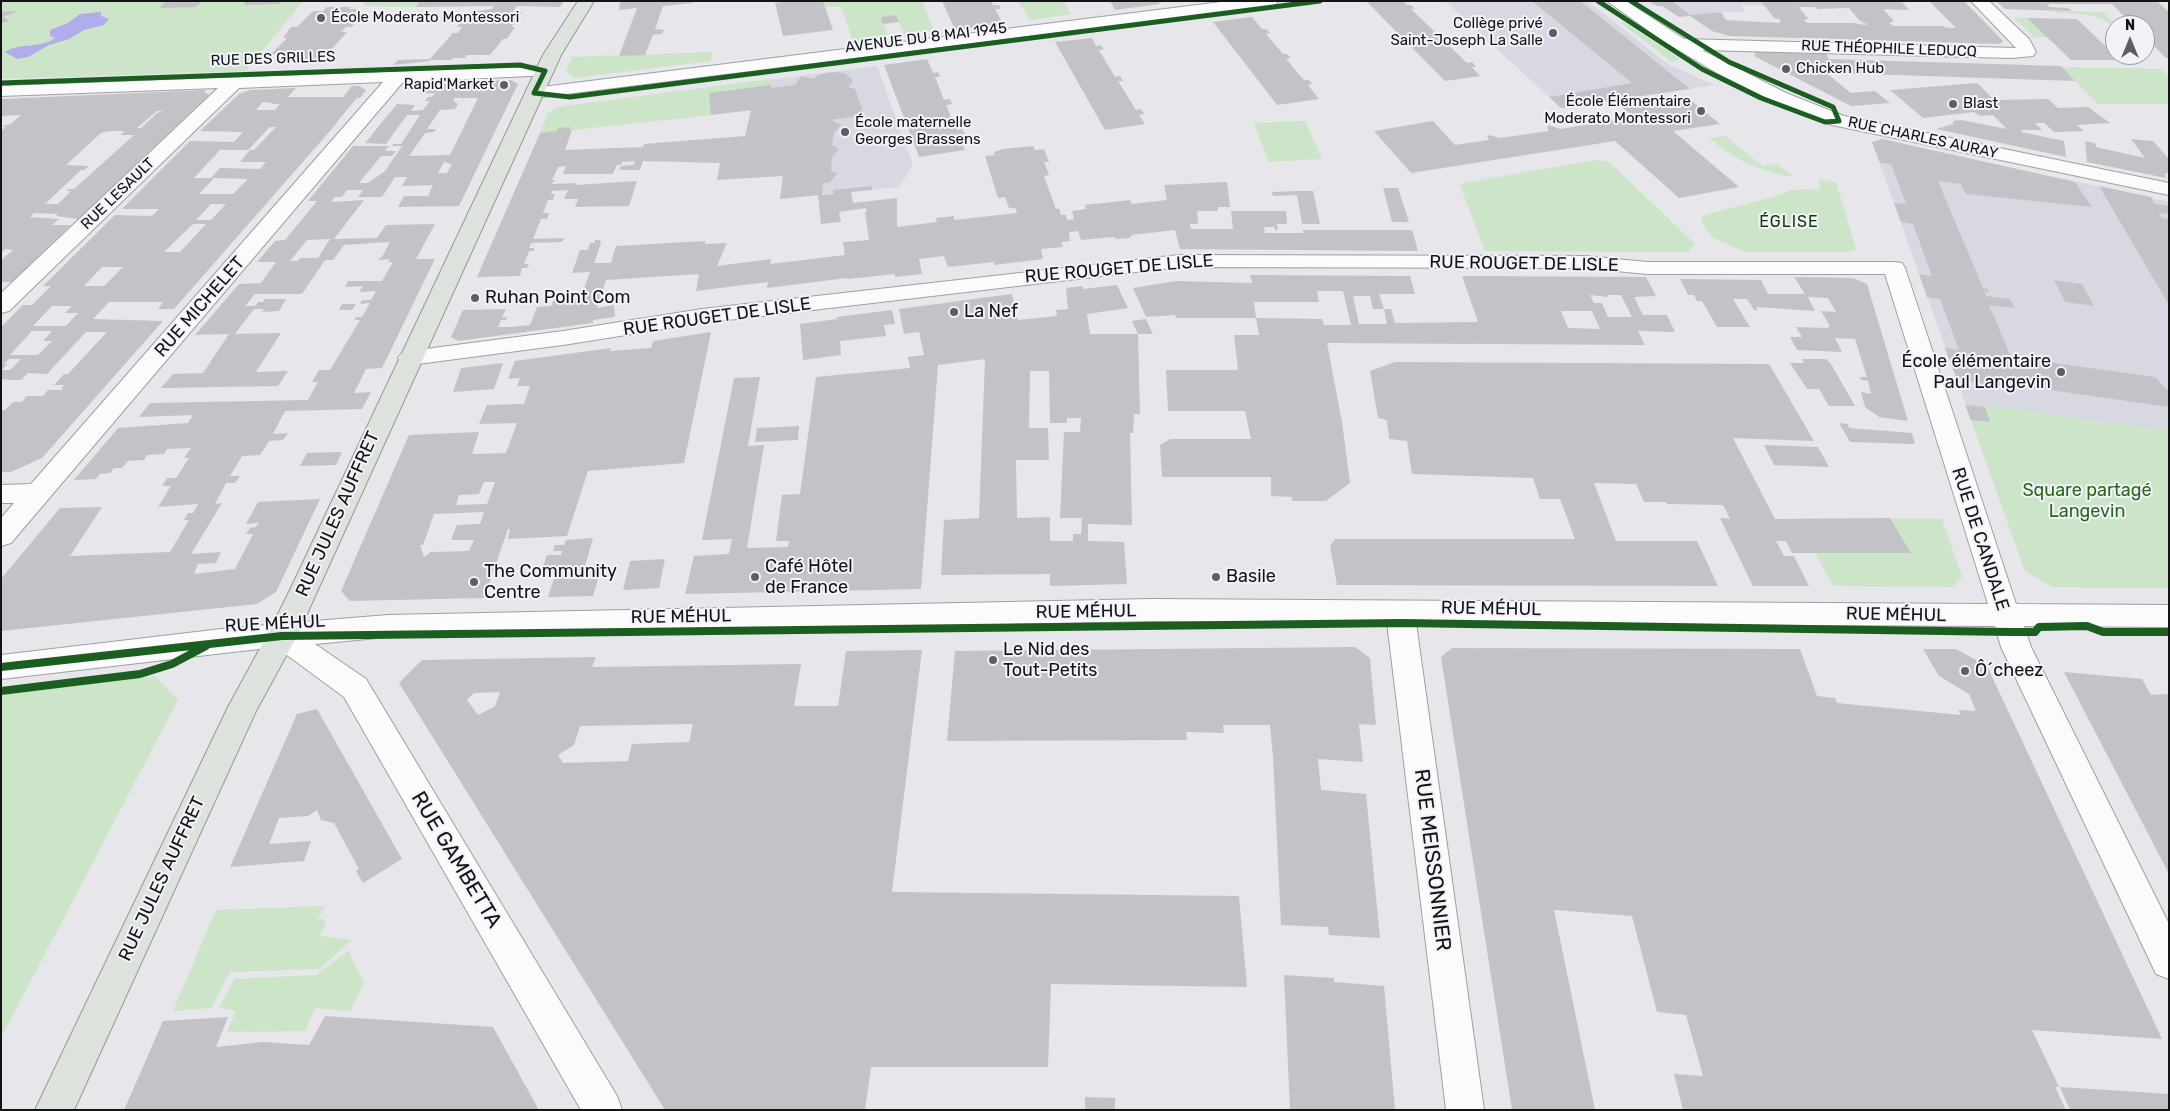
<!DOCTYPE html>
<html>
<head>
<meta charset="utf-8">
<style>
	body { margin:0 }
	#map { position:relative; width:2170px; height:1111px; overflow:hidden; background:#e6e6eb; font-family:Rubik,sans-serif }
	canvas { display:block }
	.frame { position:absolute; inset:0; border:2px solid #141316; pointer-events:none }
	.north { position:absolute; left:2105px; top:15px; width:50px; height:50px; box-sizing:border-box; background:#f2f2f9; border:1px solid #99999e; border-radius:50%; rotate:0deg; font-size:14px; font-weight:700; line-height:20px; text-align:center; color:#141316 }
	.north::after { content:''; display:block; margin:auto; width:18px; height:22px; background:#5e5d61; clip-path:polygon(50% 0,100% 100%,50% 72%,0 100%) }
</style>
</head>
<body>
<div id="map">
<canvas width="2170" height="1111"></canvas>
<div class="frame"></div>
<div class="north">N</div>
</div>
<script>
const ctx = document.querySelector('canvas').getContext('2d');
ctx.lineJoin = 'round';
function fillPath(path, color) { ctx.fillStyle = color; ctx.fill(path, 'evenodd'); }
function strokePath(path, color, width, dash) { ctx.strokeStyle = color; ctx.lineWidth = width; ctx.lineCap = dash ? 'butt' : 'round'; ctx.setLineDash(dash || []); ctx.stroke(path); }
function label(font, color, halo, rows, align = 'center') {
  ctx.font = font + ' Rubik,sans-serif'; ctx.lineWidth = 4; ctx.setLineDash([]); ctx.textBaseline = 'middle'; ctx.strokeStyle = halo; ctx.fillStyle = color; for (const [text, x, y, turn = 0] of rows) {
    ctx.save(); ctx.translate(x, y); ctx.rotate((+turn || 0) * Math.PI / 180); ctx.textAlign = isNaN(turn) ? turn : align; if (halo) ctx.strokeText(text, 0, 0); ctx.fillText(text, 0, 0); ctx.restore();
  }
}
fillPath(new Path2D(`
	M1445,1h142l81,63 46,21 -153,23z
	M1672,1h229l8,9 -168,-5 4,7h-27l-26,3z
	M877,66l36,99 -14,22 -119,12 13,-93 -253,27 8,-20 10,-6z
	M1882,139l287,63v386l-116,-1 -28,-16 -153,-429z`), '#d8d8e2');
fillPath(new Path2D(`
	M1,1h302l-57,70 -245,8z
	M363,1h57l-4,6 -51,-1z
	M823,1h99l12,29 -30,5 -8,-19 -15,1 7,20 -35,5 -12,-36 -16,1z
	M1018,1h45l8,13 -41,6z
	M2053,11l50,1 8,8 19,1 3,4h-18v6c-11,-19 -39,-17 -58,-18z
	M2014,18h13l20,19h-13z
	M1624,22l56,37 -8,3 -51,-39z
	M713,52l-2,9 -136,17 -9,-7 6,-14z
	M2061,67l101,2 7,7v28h-71z
	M770,79l1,6 -62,8 2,22 -139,15h-2v-3l-12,1 -1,3 -17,2 8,-20 10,-6z
	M1305,121l17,38 -53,3 -15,-39z
	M1726,136l36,30 15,-2 17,13c-35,-5 -59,-18 -85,-39z
	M1598,160l11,2 84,80 2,1 -7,9 -203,-1 -25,-66 3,-2z
	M1818,179l18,3 20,67 -6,3h-104l-33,-14 -12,-17 3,-6 73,-19 14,-6 29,-1z
	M1984,405l185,26v157l-116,-1 -28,-16 -54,-151 19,2z
	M1890,518l52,1 20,58 -10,10 -119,-1 -18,-33h96z
	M155,676l23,24 -177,338v-343z
	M325,906l-7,12 8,3 -6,15 32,4 -33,29 -89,3 -19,36 -38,3 43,-101z
	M348,951l16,31 -14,29 -35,-3 -10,23 -78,1 9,-21 -17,-3 15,-29 82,-4z`), '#cce4c8');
fillPath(new Path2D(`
	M101,12v4l8,3 -5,6 -20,5 -15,9 -20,6 -21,12 -11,2 -12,-7c15,-10 36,-3 50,-14l-5,-2v-6l18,-7 12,-9z`), '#b1acec');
fillPath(new Path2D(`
	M166,1h37l-8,6 -33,1 -2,-1z
	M247,1h37l-5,3 -34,1 -1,-1z
	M420,1h144l-4,6 -43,-1 -4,6h9l-11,15h4l-8,12h-4l-13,16h-23l-2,3h-11l-3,2h-21l-1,1 -36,4 5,-5 32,-1 23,-26h5l4,-6h-5l13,-15 22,-3 2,-3 -78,1z
	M620,1h73v2l-30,3 -8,23 9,1 -2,4 -9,1 -8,20 -26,1 18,-48 -18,2z
	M790,1h33l10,29 -50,6 -8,-33z
	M942,1h49l2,4h6l2,4h-6l8,15 -48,6z
	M1110,1h48l2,3 -45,6z
	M1403,1l4,4h4l4,4h-4l25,24h4l5,4 -4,1 26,25 5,-1 4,5h-4l8,9 -35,5 -78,-79z
	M1532,1h48l110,88 -129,19 -12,-11 83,-14z
	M1648,1h24l19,14 30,-3 5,8 53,3 2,-2 -1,-2 -6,-1 -13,-17h140l8,9 -26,-1 11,12 -5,2 1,1 4,2h48l6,2h8l-27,-27h35l39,40 -3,3 -271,-8 -17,-5 -22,-15 -11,1 -17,-11h-5zM1799,7h16l2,2 32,-1 11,13 7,3 -2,1 -12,-2h-45l-5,-3 5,-1z
	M1996,1h161l12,11v46h-3l-21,-21v-12h-12l-21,-21h-65l3,3 18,1 4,3 -67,-2z
	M327,7h24l-2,2h11l-3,3h9l-15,15h-5l-5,5h6l-25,28h-23l2,-3h-10l2,-3h-22l16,-16h-4l8,-11h6l16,-16h10z
	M18,11l-15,6 7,4 -9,2v-11z
	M896,15l3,7 -16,2 -2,-7z
	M1252,17l10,12h4l4,4 -4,1 17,20h4l4,4 -5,1 18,21h5l3,4 -4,1 11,14 -42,6 -64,-83z
	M2027,18l50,1 43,41h-49z
	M1092,38l4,8 5,-1 3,4 -5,1 16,27 5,-1 3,5h-5l18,29 5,-1 3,5 -5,1 6,9 -40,6 -50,-88z
	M1756,52l70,2 3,5 232,7 14,15 -240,-8 -6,-6 -20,1 4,5 11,-2 27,22 24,-2 15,12 -39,3 -97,-50z
	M927,59l6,14 5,-1 2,5h-5l9,23 6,-1 2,5 -6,1 11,25 5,-1 3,5 -6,1 6,15 -46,7 -35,-92z
	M832,72l12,1 8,6v4l-4,4 7,2 9,26 -33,5 10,5 -7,8 -2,12 7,4 -7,8 -1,13 6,4 -8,9h-6l-1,12 12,-1 -1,-4 39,-4v4l-21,2 2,11 44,-5v29l40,-5 -1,-4 18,-2v4l63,-7 -2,-5h-6l-4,-11 -7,1 -13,-42 10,-1 -1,-3 9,-3 30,-3 2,4 9,-1 5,13h-5l5,13 -5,1 12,33 3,-1 2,7h5l1,5 7,-1 -2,-8 14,-2 -1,-4 45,-5 2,4 35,-4 -3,-15 63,-3 3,25h-12v4h-21l1,13h-8l1,5h42l-2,-18h55l1,13h-10l1,6h-3l-1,-3h-10l1,6h38v-3h109l6,21 -238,-2 -5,-19 -43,5 -2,3 -14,1 -2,-2 -33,3 -3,-9 -9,1 1,9 -9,1 2,5 -22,2 2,10 -49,6v-3l-46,5 -4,-11 -25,3 3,15 -27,3v-3l-47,5 -1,-1 -80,10 1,-6 -72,9 3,-17 -93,6 -9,28 17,-3 1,12 -22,3v3l-135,18 -7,-4 12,-27 43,-1 -4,8h5l-1,3h-5l-3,7h12l20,-2 7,-18 14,-1 2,-5 27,-1 10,-28 -18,1 8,-23h8l2,-7h5v-3h5l1,3 -7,20h17l5,-17 89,-5v3l22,-1 -10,23 54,-7 -1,5 75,-9 -2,-13 26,-2 -4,-28h2l-1,-4 -27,4 2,10 -20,2 -3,-29 -38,4 3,-23 -66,4 3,-17 -77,-2 -3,9h-21l2,-4 12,-1 2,-4 -13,1 -1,3h-4l-4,9h-50l3,-8 -8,1 -6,13h4l-5,4 26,-1 -1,2 61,-4 -8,25 -54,1 3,-8h-14l4,-9 -16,1 -1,3h4l-2,6h-5l-5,13h6l-2,6h-6l-8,20 31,-1 -2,4 -31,1 -2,5h5v3h-5l-5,13h5l-2,4h-5l-2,8 -43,1 63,-144 17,-2 1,-3 12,-1v3h2l-7,20 78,-3 1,-3 101,-8 6,-26 -40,5 -2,-22 62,-8v3l24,-3 6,-9 12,3 8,-5z
	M511,80l7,4 -59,122 -61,1 6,-11h24l5,-11 -31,1 5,-9h-12l-13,20h-24l5,-7h-16l-5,7h-7l-4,5 33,-2 -30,39 43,-1 9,-13 49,-1 -19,35h19l-53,109 -16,1 -12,24 17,-1 -9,17 -77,2 -12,23 15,-1 -5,7 -14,1 -9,14 -18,1 -12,20h10l-2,3 -3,4h-9l-11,21 7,-1 -31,51 30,-2 -5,11 -18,1 -4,10 41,-5 18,-35h-7l4,-6 6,-1 3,-4 -13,1 12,-22 62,-3 -44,93 -19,12 -256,27v-52l59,-71 42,-1 -32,49 100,-4 19,-32h-5l4,-7h5l5,-9 -40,3 13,-21h-9l5,-8h9l13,-20h-5l7,-10 -24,1 -3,5 -17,1 -3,5 -16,1 -6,7h-8l-4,5 -10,1 -4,5 -22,1 44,-52 70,-5 5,-8 -54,2 11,-14 158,-3 10,-18h-6l7,-12h11l30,-50h-5l1,-3h6l8,-14 -10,1 2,-4h9l5,-9 -17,1 4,-6 -18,1 3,-6h34l11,-19h-5l2,-3 -13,1 5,-3 8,-15 -46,3 -11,15h-8l-23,34h-47l-10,12h10l3,-4h5l2,-3h21l-7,12 -17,1 2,-3h-10l-19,25 46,-1 -25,39 32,-1 -10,15 -117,2 12,-14 30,-1 26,-39 -34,1 44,-51 22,-1 15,-21h-19l18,-21 10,-1 32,-39h-9l45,-55h36l-4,5h11l-4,5h-11l-22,27h9l17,-12 17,-25h-10l1,-2h8l19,-29h-13l-21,29 -21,-1 32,-39 18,1 -4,6 12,-1 7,-9h-5l3,-4h4l3,-4 -15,1 2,-5 17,-2 3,-4zM455,98h23l-28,57 -41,1 16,-23 9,-1 2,-3h-9l13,-19 15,-1 3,-5 -5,-3zM444,162l8,2 -5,9h-9zM330,239l-12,19h-18l-2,3h-8l17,-21z
	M1977,83l17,17 54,-1 10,9 30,-1 22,16 -33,2 7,6 -30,1 -10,-9h-9l7,7h-20l-1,2 43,9 2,16 -130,-28 17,-5v-3l8,-1 46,9 -14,-14 -13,1 -6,-4 -51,6 -33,-28z
	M352,86h7l7,4 -6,8h-3l-21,25h1l-163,186h-16l5,-7h-54l-16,17 70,2 -121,137 -31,14h-10v-62h4l8,-8h9l5,-6h16l5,-6h16l-3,-1 3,-4h-10l10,-11h4l39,-42h-21l-39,42 -19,-1 -7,7h-7l-13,-1v-52l22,-22h9l19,-19h-8l72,-71 37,1 7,-7h-37l68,-68 44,1 9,-10 -43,-1 39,-37 11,-4 46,-2 -8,9h55zM263,102l9,1 1,1h7l-5,6h-19zM270,127h6l-22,23h-4l-10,12h26l-6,7 -40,-1 -9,10h-17l26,-28h28zM214,178l34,1 -15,15h-34zM211,204h15l-15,16h-15zM193,224h13l-26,28h-16zM102,267h21l-19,19h-20zM52,306h20l-7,7h13l-12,13h-33zM32,331h20l-9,10h9l-14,14h-28zM9,359h12l-11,11h-8l5,-6h-3z
	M205,90l-1,2 5,3 -131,124 -22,-3 2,-2 -24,-1 -4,4 29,2 -7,6h19l-59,57h-11v-22l12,-10 -8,-1 -4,4v-122l5,-4 -5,-1 10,-2 10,-9 -20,1v-17zM157,111h6l-6,2 -16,15h-4zM110,131h14l-3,4h13l-60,54h-5l-3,2h5l-13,13h-13l36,-34h3l5,-4 -23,-1 35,-32z
	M1688,98l32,26 -47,7 66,56 -60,11 -64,-57 -204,32 -37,-42 59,-10 22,24 34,-5 -2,-3 2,-2 11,3 49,-7 -2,-4 2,-2 11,4 74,-12 -11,-9z
	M1882,139l193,43 17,25 -126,-13 -5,-10 -23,-3 45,107 5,1 1,3 -5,-1 2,5 24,3 4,9 -25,-3 22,52 144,20 14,15v15l-147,-21 1,3 -66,-9 -12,-32 14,2 -19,-51 -13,-2 -8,-23 13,2 -19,-52 -12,-2 -7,-19 12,1 -15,-40 -11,-1 -8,-21z
	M2131,139l22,2 16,18v14h-4l1,5 -79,-16 -2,-21 10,2 1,4 49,11z
	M2099,186l52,11 4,7 14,2v8l-10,-1 3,5 7,1v86z
	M1383,188h15l11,34h-17z
	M1297,191h16l7,33h-18l-5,-29 -24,1 -1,-4z
	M1250,275l160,1 5,18h-36l5,15h7l4,14 83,-1 -16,-46 184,1 10,19 -22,1 9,18h24l8,17 -37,-1 7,14 -318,-2 15,79 8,61 -24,18h-34v-4l-21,-1v-19h-109l-2,-32 10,-6h81l-6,-28h-77l-2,-41h72l-4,-35h25l-3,-17h-80l-1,-3 -29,2 -13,-29 43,-7 76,2zM1317,291h26l8,34h-27l-2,-6 -66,-1 -2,-16h65zM1590,295l18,2 -1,-2h14l11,22h-24l-6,-14h-8zM1353,296h17l3,13h11l3,15h-28zM1561,311h31l8,18 -32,-1z
	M1794,277l59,1 14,6 41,137 -29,-4 -14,-10 -4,-15 10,2 -3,-13 -7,-1 -1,-3h7l-12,-38 -20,-1 7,14 -45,-2 -7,-13h12l-6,-10 31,1 3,-2 -9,-15 15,1 -8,-14 -20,-1 7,14 -59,-4 2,3h-4l-7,-11h-14l17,28h-33l-15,-26h-5l-3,-6h-6l-8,-16 81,1 7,14h37z
	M2054,280l28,4 12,22 -29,-4z
	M1117,285l11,23 -41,6 3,20h48l-6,-13 14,-2 7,15h-15l2,80h-6l-1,19h-3l2,92 -44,-1v17l36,1 3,42 -77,2v-12l-109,1 3,-55 35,-2 6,-159 -47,6 -17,224 -236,5 9,-38 35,-2 3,-15 -30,1 32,-162 26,-1 -12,69 16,-1 -17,103 41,-1 1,-6h-13l6,-46 18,-1 16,-117 94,-9 -2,-11 16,-2 -5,-23 -15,2 -5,-25 113,-15 6,26 39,-4 -1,-6 12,-1 -2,-21 17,-2v3zM1030,371h19l1,52h17v-5h14l-1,14h-16l-4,86h22l-1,16h-8v7h-23v-24l-33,1 -1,-58h33l-1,-32h-19z
	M342,304h14l-4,6h-13z
	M892,310l3,14 -11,1 2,11 -46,5 1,14 -38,5 -3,-36 37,-5v-2z
	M711,332l-27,131 -96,8 -21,65 -59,3 2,-10h-2l-24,69 -134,3 -9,-10 68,-156 70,-3 -7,22 34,-1 11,-30 -38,1 8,-19 37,-1 6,-18h-13l3,-8 -12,1 7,-18 96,-13 -1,3 41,-3 2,-7zM484,482h11l-8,22 -31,1 3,-10 20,-1zM484,512l-4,12 -23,1 -6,15h23l-5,11 -38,1 -7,5 -4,-12h3l11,-31z
	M1802,359h24l5,5 24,42h-26l-10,-17h-12l-17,-26h14z
	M1395,362l374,2 45,77 -81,-3 42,81 115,-1 21,35h-119l-6,-12h-10l8,15h10l15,30h-56l-33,-68 10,1 -7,-14 -56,-1 -1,-2h-22l-8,-18 -42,-1 22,58h81l21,45 -381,-1 -7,-39 5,-7h240l-15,-40h-20l-7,-21 -121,-4 -5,-33 -18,-2 -2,-19 -9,-2 -8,-47z
	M503,363l-9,26 -41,3 8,-24z
	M1965,405l20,2 5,15 -19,-2z
	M1839,423l9,1 1,4 63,5 3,11 -65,-2z
	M799,426l-1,14 -43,2 2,-14z
	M1764,445l54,2 11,20 -55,-2z
	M342,452l-6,13 -36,1 7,-13z
	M593,538l-9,32 -18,1 -3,8h35l-5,17 -45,1 8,-25h-15l6,-17h14l1,-4h-9l2,-6h9l2,-5z
	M665,559l-6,29 -36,2 7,-29z
	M1355,647l15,11 6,67 -17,-1 4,38 -45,-3 3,31 45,4 14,144 -51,-3 -1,-8 -47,-2 -8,-168 -3,-32h-47l1,8 -38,-1 1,8 -240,1 8,-90z
	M1452,648l348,1 17,47 18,2 2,5 124,12 -3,-5 18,1 -7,-17 -30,-18 -16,-27h33l31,17 175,373 -130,-9 27,57h-4l11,23h-383l-9,-36 29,2 -17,-61 -29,-3 -25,-96 -78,-6 41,200h-83l-71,-453z
	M922,650l-30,242 347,4 8,91 -196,-3 -3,83h-177l-6,43h-200l-266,-427 23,-23 174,-3 -4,10 209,-3 -7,42h44l8,-55zM500,692l-5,14 -17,9 -11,-15 7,-7zM693,724l-4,18 -57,2 -4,17 -65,2 -5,-8 16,-10 6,-19z
	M2064,672l78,7 9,16 18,-1v180z
	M317,709l85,150 -39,24 -7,-12 3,-2 -25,-46 -13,-3 -4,-10 -9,6 -29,2 -10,26 42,-3 -7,20 -74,6 67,-153z
	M1284,975l50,3v4l50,4 11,124h-105z
	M325,1016l168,11 46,83h-415l39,-89 65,-4 -12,30 47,-5 46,3z
	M2060,1087l109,7v16h-99z
	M1085,1097l30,1v12h-30z`), '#c3c3c7');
const minor = new Path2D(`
	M1229,1h49l-2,3 -6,2 -736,92 -6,-1 -3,-4 3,-4 6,-1z
	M1607,1h19l58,38 332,9 -45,-47h18l40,38 7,13 -3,4 -21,2 -310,-8 84,43 58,23 325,67v12l-337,-70 -59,-24 -56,-28 -54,-32z
	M545,66l6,1 3,4 -3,4 -148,7 -392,461 -10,3v-28l13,-15h-13v-18l30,-1 352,-402 -144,6 -230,223 -8,2v-20l217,-205 -217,8v-10z
	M1179,255l407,1 61,6h247l8,1 3,5 111,336 153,1v22l-145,-1 7,21 138,277v55l-13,-5 -155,-327 -6,-21 -579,-3 68,487h-38l-59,-488 -236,-1 -763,16 -73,7 51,35 251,417 5,14h-41l-237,-413 -68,-50 -275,32v-24l229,-27 158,-13 763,-16 837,5 -103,-330h-238l-61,-6 -407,-1 -477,56 -139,22 -153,20 -8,-2 -4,-5 4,-5 8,-2 153,-20 139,-22z`);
const major = new Path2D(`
	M578,1h16l-33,54 -245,539 -19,42 -41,75 -182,399h-39l193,-403 41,-75 19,-38 255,-539z`);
strokePath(minor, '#a0a0a4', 2);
strokePath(major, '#909c90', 2);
fillPath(minor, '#fbfbfc');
fillPath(major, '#dde3dc');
strokePath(new Path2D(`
	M1598,1l104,68 59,29 64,24 14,-1 -6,-14 -104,-45 -98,-61
	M1,83l519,-18 25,6 -11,22 36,4 750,-96`), '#1b5e20', 5);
strokePath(new Path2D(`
	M1,667l281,-31 1119,-13 610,9h24l4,-5 48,-1 16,6h66
	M1,691l139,-17 32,-10 34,-18`), '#1b5e20', 8);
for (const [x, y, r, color] of [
	[321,18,5,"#5e5d61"],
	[1553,33,5,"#5e5d61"],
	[1786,69,5,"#5e5d61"],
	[504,85,5,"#5e5d61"],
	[1953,104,5,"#5e5d61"],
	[1701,111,5,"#5e5d61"],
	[845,132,5,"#5e5d61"],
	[475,298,5,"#5e5d61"],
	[954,312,5,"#5e5d61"],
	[2061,372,5,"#5e5d61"],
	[755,577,5,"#5e5d61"],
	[1216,577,5,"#5e5d61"],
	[474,582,5,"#5e5d61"],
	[993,660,5,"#5e5d61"],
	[1965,671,5,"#5e5d61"]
]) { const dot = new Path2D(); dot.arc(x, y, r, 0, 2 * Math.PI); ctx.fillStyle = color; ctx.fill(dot); strokePath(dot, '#f2f2f9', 2); }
label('15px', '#141316', '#f2f2f9', [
	["École Moderato Montessori",331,18],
	["Collège privé",1543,24,"right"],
	["Saint-Joseph La Salle",1543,41,"right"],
	["Chicken Hub",1796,69],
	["Rapid'Market",494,85,"right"],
	["École Élémentaire",1691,102,"right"],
	["Moderato Montessori",1691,119,"right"],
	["Blast",1963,104],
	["École maternelle",855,123],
	["Georges Brassens",855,140]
], 'left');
label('15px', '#141316', '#f2f2f9', [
	["AVENUE DU 8 MAI 1945",926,38,-7],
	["RUE THÉOPHILE LEDUCQ",1889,49,2],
	["RUE DES GRILLES",273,59,-2],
	["RUE CHARLES AURAY",1923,138,12],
	["RUE LESAULT",118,194,-44]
]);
ctx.letterSpacing = '1px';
label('16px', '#113408', '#f2f2f9', [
	["ÉGLISE",1789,222]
]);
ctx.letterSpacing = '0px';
label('18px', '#141316', '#f2f2f9', [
	["RUE ROUGET DE LISLE",1524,264,1],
	["RUE ROUGET DE LISLE",1119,269,-5],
	["RUE MICHELET",200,307,-49],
	["RUE ROUGET DE LISLE",717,317,-8],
	["RUE JULES AUFFRET",338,514,-66],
	["RUE DE CANDALE",1980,539,72],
	["RUE MÉHUL",1491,609,1],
	["RUE MÉHUL",1086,612,-1],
	["RUE MÉHUL",1896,615,1],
	["RUE MÉHUL",681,617,-1],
	["RUE MÉHUL",275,624,-3],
	["RUE JULES AUFFRET",162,879,-65]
]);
label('18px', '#141316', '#f2f2f9', [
	["Ruhan Point Com",485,298],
	["La Nef",964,312],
	["École élémentaire",2051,362,"right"],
	["Paul Langevin",2051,383,"right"],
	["Café Hôtel",765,567],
	["de France",765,588],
	["The Community",484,572],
	["Centre",484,593],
	["Basile",1226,577],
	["Le Nid des",1003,650],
	["Tout-Petits",1003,671],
	["Ô´cheez",1975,671]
], 'left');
label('18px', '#29671a', '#f2f2f9', [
	["Square partagé",2087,491],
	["Langevin",2087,512]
]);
label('21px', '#141316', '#f2f2f9', [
	["RUE GAMBETTA",456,860,59],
	["RUE MEISSONNIER",1432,860,83]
]);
</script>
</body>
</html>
